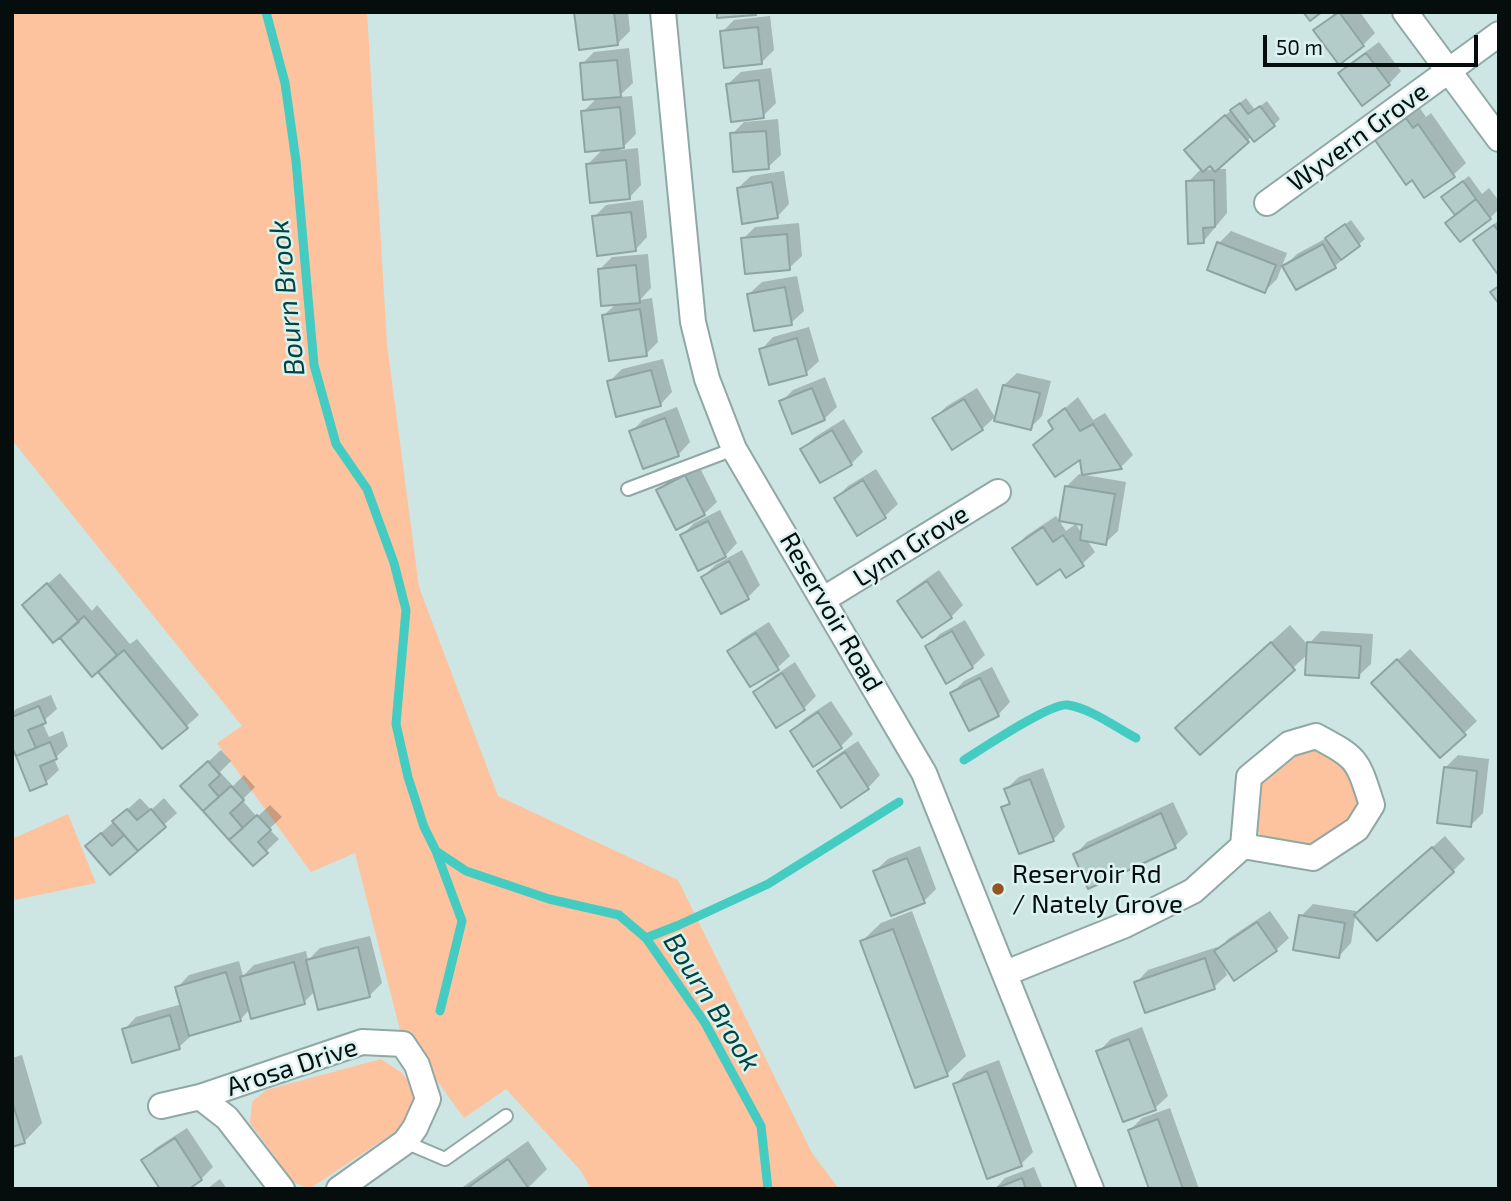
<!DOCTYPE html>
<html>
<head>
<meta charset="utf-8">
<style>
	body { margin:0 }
	#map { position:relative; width:1511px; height:1201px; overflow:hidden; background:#cde6e3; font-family:"Exo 2",sans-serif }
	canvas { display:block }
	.frame { position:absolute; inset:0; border:14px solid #060e0d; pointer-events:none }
	.scale { position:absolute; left:1263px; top:35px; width:215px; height:32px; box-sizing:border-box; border:4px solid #060e0d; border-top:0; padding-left:9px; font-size:21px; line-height:24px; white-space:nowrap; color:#060e0d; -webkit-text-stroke:5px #daf3f0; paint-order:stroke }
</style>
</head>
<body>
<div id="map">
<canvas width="1511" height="1201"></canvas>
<div class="frame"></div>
<div class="scale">50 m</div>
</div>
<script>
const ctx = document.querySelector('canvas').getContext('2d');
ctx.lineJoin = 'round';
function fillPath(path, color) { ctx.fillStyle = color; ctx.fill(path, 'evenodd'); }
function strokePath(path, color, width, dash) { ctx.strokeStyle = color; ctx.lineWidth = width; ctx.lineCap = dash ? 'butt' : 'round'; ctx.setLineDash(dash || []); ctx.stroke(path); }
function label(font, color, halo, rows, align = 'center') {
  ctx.font = font + ' "Exo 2",sans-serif'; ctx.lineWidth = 5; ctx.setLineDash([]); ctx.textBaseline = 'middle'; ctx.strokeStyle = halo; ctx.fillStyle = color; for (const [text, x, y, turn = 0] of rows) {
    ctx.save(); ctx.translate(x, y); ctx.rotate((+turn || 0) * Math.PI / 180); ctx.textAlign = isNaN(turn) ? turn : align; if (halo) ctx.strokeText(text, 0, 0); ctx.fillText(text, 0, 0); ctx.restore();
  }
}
fillPath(new Path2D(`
	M12,12h355l20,332 32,243 79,209 180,84 134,273 27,36h-248l-10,-18 -75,-82 -42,29 -64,-88 -45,-177 -44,19 -94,-129 25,-17 -230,-286z
	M1316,747l35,26 10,28 -13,20 -39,27 -44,-8 -11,-13 5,-44 34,-30z
	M68,814l28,69 -81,17 -3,-16v-45z
	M381,1059l21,14 13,16v21l-17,20 -89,59 -16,-7 -43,-59 2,-21 14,-12z`), '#fcc39e');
fillPath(new Path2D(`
	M576,12h52l2,19 -12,12z
	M1336,12h24l15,21 -12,12 -47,-15z
	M770,16l4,34 -12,12 -40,-30 12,-12z
	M1379,42l22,29 -12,13 -48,-10 12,-13z
	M629,48l4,35 -15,14 14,-1 4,38 -16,16 18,-2 3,37 -12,13 -41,-34 15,-15 -20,-37 15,-15 -16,-33 12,-12z
	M771,68l5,35 -13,13 -35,-32 13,-12z
	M1246,98l9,12 12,-9 13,18 -6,6 -22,11 -36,33h10l1,44 -24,29 -15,-60 14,-14 -4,-30zM1210,164l5,5 -11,1z
	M1419,107l7,10 5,-4 35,50 -13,12 -40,3 -36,-38 13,-12z
	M778,119l3,36 -13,12 -36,-33 12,-12z
	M784,171l5,33 -12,13 -39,-29 13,-12z
	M1469,176l13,18 7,-6 10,13v8l-9,9 -43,5 9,-9 -7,-23z
	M643,200l4,37 -12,13 -41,-33 12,-12z
	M1351,220l14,19 -30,27 -51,1 13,-13 33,-18z
	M1499,220v53l-24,-33z
	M799,223l3,33 -13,12 -46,-29 12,-12z
	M1231,231l56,22 -10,26 -12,12 -46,-48z
	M648,254l3,34 -11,12 12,-2 6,44 -12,12 -42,-39 13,-12 -17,-34 12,-12z
	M797,276l7,35 -13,12 -42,-29 13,-12z
	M809,327l10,34 -13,12 -45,-23 12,-13z
	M663,359l9,33 -12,13 -51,-23 13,-13z
	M1017,373l34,8 -9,35 -12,12 -26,-43z
	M825,377l12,30 -13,12 -43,-17 12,-12z
	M977,388l18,29 -13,12 -48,-11 13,-12z
	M1078,397l15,23 12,-7 28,42 -12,12 -86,-22 11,-11v3l15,-11 -11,-5z
	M677,407l13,35 -12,13 -47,-23 12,-12z
	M844,419l19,33 -12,12 -49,-15 13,-12z
	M698,464l19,38 -13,12 -46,-23 13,-13z
	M876,469l22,35 -13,12 -28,17 -21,-35 12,-12z
	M1079,474l47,8 -8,49 -13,12 -18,-3 8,12 -13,12 -22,3 -46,-19 12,-12 30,-20 10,15 10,-7 6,10 2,-10 -17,-38z
	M720,510l17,33 -12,13 -43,-21 12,-12z
	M742,550l18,35 -12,12 -45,-20 12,-12z
	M939,570l24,35 -12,12 -52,-16 13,-12z
	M60,573l32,38 5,-6 33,39 7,-5 62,76 -36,32 -65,-78 -6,5 -32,-38 -36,-31z
	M965,620l20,35 -13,12 -44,-21 12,-12z
	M769,622l21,34 -13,12 -48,-17 13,-12z
	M1290,625l18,20 13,-14 52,3 -2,30 -13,12 -50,-22 -108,99 -4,-43z
	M1410,649l67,72 -37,35 -54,-85z
	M795,662l21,34 -12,12 -27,18 -22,-34 13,-12z
	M992,667l18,35 -12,13 -46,-22 12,-12z
	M51,695l6,14 -15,13 7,15 14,-6 5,15 -14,13 5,11 -13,12 -34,-40v-29l4,-4z
	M831,701l22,33 -13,13 -48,-16 12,-12z
	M858,741l22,34 -12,13 -49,-17 12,-12z
	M221,750l10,11 -11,11 13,14 11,-11 11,12 -13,13 15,17 13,-12 12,12 -13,12 10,10 -26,25 -58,-90z
	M1458,755l31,4 -6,54 -12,12 -26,-57z
	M1043,768l22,59 -12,13 -50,-32 8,-8 -5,-11 13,-12z
	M140,798l11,12 13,-12 13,15 -66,59 -11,-38z
	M1173,802l15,32 -13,12 -86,41 -14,-32 12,-13z
	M1445,836l20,23 -12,12 -84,32z
	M920,846l16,43 -12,12 -49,-30 13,-12z
	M1313,904l43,7 -5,32 -12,13 -38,-40z
	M912,911l54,145 -19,18 -85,-133 19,-18z
	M1270,911l19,27 -13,12 -53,14 4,11 -13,12 -78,-4 12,-13 69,-23 1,3 10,-11z
	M370,936l12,47 -13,13 -54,-5 -11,11 -54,7 -10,11 -48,15 -13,12 -55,-17 12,-13 46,-13 -5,-16 12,-13 50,-14 4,15 11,-11 52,-14 2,9 12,-12z
	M1142,1027l26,69 -13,12 -57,-56 13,-13z
	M22,1055l20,68 -18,19 -12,3v-87z
	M999,1060l34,92 -12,12 -66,-79 12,-13z
	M1170,1108l29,81h-48l-21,-59 12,-12z
	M187,1128l26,39 -12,12 -57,-19 12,-12z
	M528,1141l19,28 -20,20h-67z
	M1034,1167l9,22h-48l10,-11z
	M220,1179l7,10h-20z`), '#0003');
strokePath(new Path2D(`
	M266,12l19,71 11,78 18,204 22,79 31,45 27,74 12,47 -10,114 12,53 16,50 12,24 26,70 -22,90
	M964,760c18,-11 87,-58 104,-55 24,4 47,22 68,33
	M436,851l30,20 83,28 70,16 27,23 59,85 56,103 7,63
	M646,938l33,-13 89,-41 131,-82`), '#45ccc2', 9);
const building = new Path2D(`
	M574,12h40l4,33 -39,5z
	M717,12h39v3l-39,3z
	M1303,12h19l-12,9z
	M1339,12l25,34 -25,19 -26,-35z
	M758,27l4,37 -38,4 -4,-37z
	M1366,53l24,32 -28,21 -24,-33z
	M617,60l4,37 -38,3 -3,-37z
	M759,80l5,38 -33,4 -5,-38z
	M1240,103l8,11 12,-8 15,20 -21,16 -24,-32z
	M620,107l4,41 -39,4 -4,-41z
	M1225,115l24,27 -34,30 -5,-6 -7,6 -19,-22z
	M1406,118l7,10 5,-4 37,53 -31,21 -12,-18 -6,5 -31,-45z
	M766,131l3,38 -36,3 -3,-39z
	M626,160l4,39 -40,4 -4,-39z
	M1214,180l1,47 -12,1 1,15 -16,1 -2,-63z
	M1463,181l13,18 -21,16 -14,-18z
	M772,182l6,36 -36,6 -5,-36z
	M1476,199l15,20 -31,23 -15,-19z
	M631,212l5,39 -39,5 -5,-40z
	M1345,224l15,22 -19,14 -16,-22z
	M1494,225l5,7v44l-26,-36z
	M787,234l3,36 -45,4 -4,-36z
	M1217,242l59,23 -11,28 -58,-23z
	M1323,244l13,24 -40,22 -14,-24z
	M636,265l4,38 -39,3 -3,-37z
	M1499,286v18l-9,-12z
	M785,287l7,38 -38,6 -7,-37z
	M640,309l7,47 -38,5 -7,-46z
	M797,338l10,37 -38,10 -10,-36z
	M651,370l10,36 -45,11 -9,-36z
	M1003,385l37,8 -9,37 -37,-9z
	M812,388l13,32 -33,14 -13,-33z
	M964,399l19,31 -31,20 -20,-32z
	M1065,408l15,23 13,-7 29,45 -40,6 -2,-15 -25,17 -22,-32 20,-16 -5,-8z
	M665,418l14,38 -36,13 -14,-38z
	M832,430l20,35 -32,18 -20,-34z
	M685,475l20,40 -29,15 -20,-40z
	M863,480l23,38 -29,18 -23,-38z
	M1065,486l50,8 -9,51 -26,-5 2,-15 -23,-4z
	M708,521l18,36 -28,14 -18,-36z
	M1043,527l10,15 10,-7 21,31 -18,12 -6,-9 -23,16 -25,-37z
	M729,561l20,38 -28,15 -20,-37z
	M927,581l25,37 -30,20 -25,-37z
	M47,583l32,39 -26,21 -31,-38z
	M84,616l33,39 -25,22 -32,-39z
	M952,631l21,37 -27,16 -21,-38z
	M756,633l23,37 -29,17 -23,-36z
	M1271,642l24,28 -95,85 -25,-27z
	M1307,642l54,4 -2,32 -54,-3z
	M124,650l64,78 -26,21 -64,-77z
	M1397,659l69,76 -26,23 -69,-75z
	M782,673l23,37 -29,18 -23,-36z
	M980,678l19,38 -30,15 -19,-38z
	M39,706l7,17 -18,7 8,18 -20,8 -4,-9v-30z
	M818,712l24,36 -29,19 -23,-36z
	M50,742l7,17 -17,7 7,18 -17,7 -14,-35z
	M845,752l24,37 -28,19 -24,-37z
	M208,761l12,14 -11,10 10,12 -16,14 -23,-25z
	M1444,767l33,4 -6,56 -34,-4z
	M1030,779l24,62 -35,13 -18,-47 9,-3 -6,-15z
	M231,786l13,14 -14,13 13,15 -14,12 -26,-29z
	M127,809l10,11 14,-11 15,18 -28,24 -26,-30z
	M1161,813l15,35 -88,41 -15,-35z
	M257,815l14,15 -13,12 10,11 -15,13 -24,-26z
	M101,833l11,13 12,-11 14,16 -28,24 -25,-29z
	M1432,847l22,25 -77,69 -23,-26z
	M907,858l18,45 -34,13 -18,-45z
	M1299,915l46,8 -6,35 -46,-8z
	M1257,922l20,29 -43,30 -20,-30z
	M893,929l55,147 -33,12 -55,-147z
	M358,947l12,50 -52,13 -12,-50z
	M1205,958l10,31 -70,24 -11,-31z
	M294,962l11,42 -54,15 -11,-42z
	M226,972l15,49 -52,15 -14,-49z
	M170,1015l10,34 -48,14 -10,-34z
	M1129,1039l27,71 -33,12 -27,-71z
	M987,1071l35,95 -35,13 -34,-95z
	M12,1101l13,42 -13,4z
	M1158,1119l25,70h-34l-21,-59z
	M175,1138l27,42 -13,9h-29l-19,-29z
	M508,1159l21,30h-63z
	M1022,1178l4,11h-32z`);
fillPath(building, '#b3ccc9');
strokePath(building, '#8da4a2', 2);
const service = new Path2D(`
	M628,489l106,-40
	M405,1142l40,17 61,-43`);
const minor = new Path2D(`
	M663,12l30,310 14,57 27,70 190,324 167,416
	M1405,12l94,127
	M1267,203l232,-169
	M824,599l174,-107
	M1316,736c43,23 41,23 56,69l-15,24 -44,29 -70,-12 6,-69 40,-33z
	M1006,973l119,-48 68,-34 50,-45
	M200,1097l162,-55 41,2 14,21 11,34 -13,29 -10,14 -66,47
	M161,1106l39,-9 27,21 55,71`);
strokePath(service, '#90a8a5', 16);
strokePath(minor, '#90a8a5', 28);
strokePath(service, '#fff', 12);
strokePath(minor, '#fff', 24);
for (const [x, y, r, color] of [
	[998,889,7,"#965422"]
]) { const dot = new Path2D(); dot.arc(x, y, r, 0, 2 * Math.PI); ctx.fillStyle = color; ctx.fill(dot); strokePath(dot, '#daf3f0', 2.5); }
label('26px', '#060e0d', '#daf3f0', [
	["Wyvern Grove",1358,137,-36],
	["Lynn Grove",911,546,-32],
	["Reservoir Road",831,612,60],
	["Arosa Drive",292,1067,-18]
]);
label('26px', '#060e0d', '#daf3f0', [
	["Reservoir Rd",1012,874],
	["/ Nately Grove",1012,904]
], 'left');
label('italic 28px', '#04433f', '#daf3f0', [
	["Bourn Brook",287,298,-96],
	["Bourn Brook",712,1002,58]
]);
</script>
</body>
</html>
